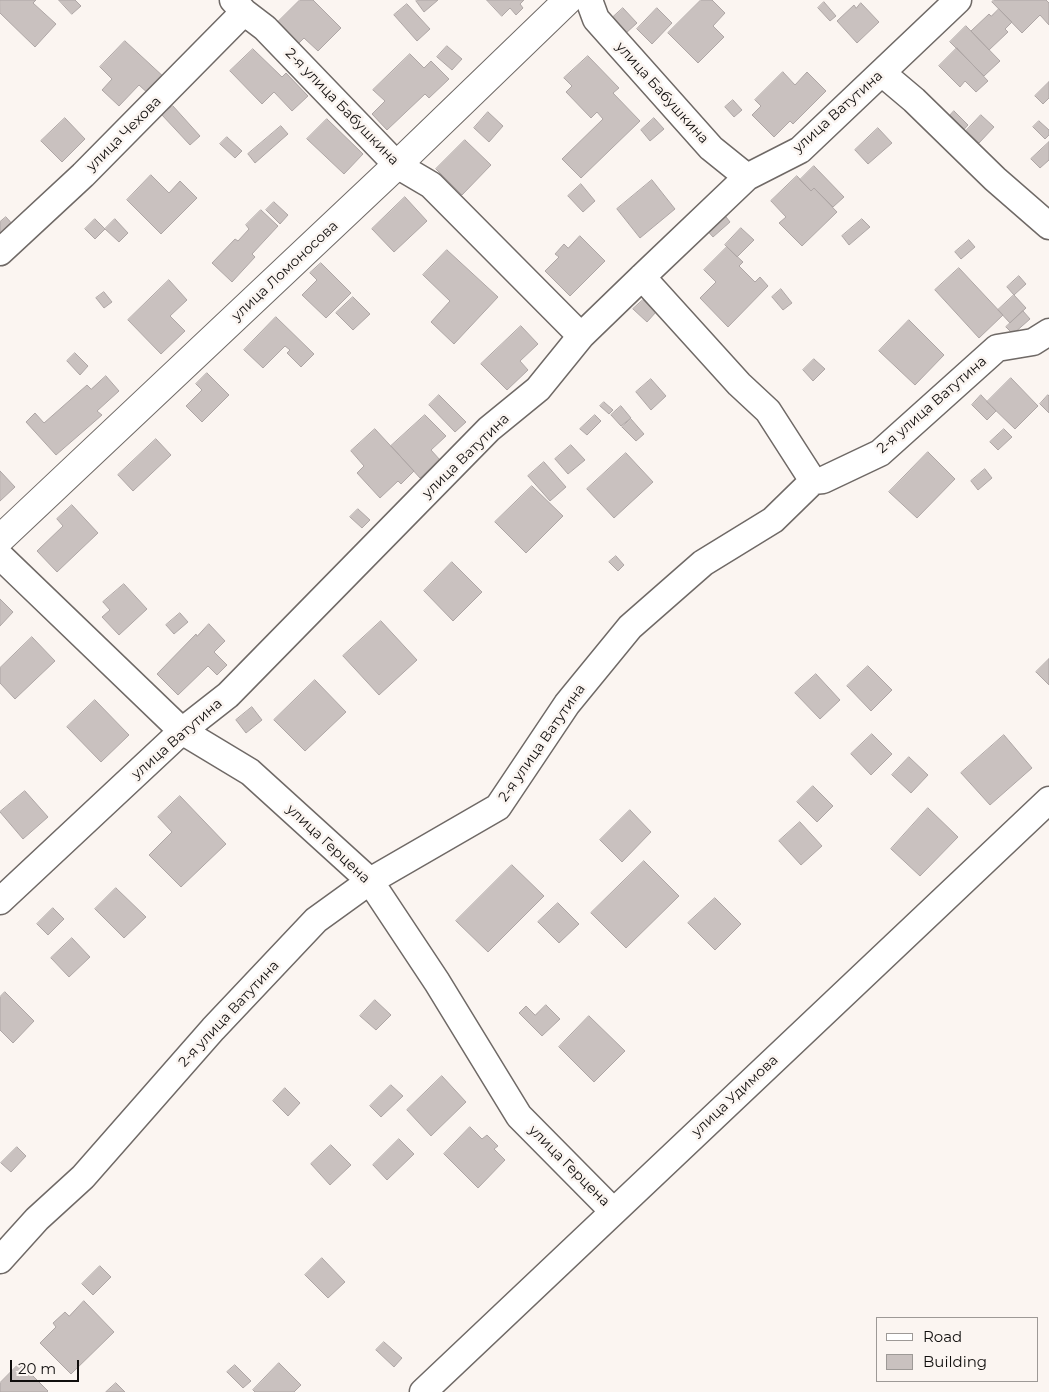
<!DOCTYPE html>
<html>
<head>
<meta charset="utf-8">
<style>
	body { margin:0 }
	#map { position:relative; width:1049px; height:1392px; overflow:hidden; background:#fbf5f1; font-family:Montserrat,sans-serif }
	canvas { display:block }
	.legend { position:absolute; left:876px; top:1317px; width:162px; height:65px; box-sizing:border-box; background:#fbf5f1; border:1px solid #9d9996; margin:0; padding:6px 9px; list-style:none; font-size:15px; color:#100e0d }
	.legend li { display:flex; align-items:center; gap:10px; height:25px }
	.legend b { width:25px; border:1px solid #9d9996 }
	.scale { position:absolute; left:10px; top:1360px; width:69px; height:22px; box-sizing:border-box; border:2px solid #100e0d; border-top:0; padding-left:6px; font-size:15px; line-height:18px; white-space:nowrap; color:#100e0d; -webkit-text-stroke:4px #fbf5f1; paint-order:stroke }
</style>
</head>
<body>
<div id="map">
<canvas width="1049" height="1392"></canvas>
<ul class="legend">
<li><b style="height:6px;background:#fff"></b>Road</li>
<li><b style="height:14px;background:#c9c1bf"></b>Building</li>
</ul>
<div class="scale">20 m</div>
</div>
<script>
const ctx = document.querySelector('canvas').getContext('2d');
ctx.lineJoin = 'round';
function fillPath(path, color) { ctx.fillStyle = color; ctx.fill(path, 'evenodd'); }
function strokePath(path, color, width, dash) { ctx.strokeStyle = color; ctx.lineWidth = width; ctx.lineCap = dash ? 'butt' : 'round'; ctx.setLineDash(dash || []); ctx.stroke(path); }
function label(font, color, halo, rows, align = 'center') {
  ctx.font = font + ' Montserrat,sans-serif'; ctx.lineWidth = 5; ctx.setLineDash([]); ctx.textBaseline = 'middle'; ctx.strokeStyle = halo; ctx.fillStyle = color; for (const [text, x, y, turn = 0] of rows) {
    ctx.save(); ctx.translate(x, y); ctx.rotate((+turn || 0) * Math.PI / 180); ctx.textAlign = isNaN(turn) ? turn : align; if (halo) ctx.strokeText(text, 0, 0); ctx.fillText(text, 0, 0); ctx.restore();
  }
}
const building = new Path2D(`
	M0,0h36l-3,3 23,21 -21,23 -35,-34z
	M59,0h16l6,6 -9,8z
	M300,0h13l28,28 -23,23 -14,-13 -6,6 -21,-21z
	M417,0h21l-14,12 -8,-11z
	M487,0h37l-4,4 3,4 -7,7 -6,-7 -8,8z
	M701,0h11l13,13 -12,13 11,11 -26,26 -30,-30z
	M994,0h52l3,3v22l-9,-10 -18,18 -30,-31z
	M824,2l12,14 -6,5 -12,-13z
	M861,3l18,19 -22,21 -20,-22 17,-16 2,3z
	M407,4l23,25 -13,12 -23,-26z
	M623,8l14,15 -12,11 -14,-15z
	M657,8l15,15 -20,21 -15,-15z
	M999,9l13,13 -7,7 3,3 -19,18 -18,-19 18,-17 2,2z
	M966,26l34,35 -16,15 -34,-34z
	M125,41l41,38 -15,17 -12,-11 -20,21 -17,-16 10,-11 -12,-12z
	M447,46l15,13 -10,11 -15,-13z
	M957,48l31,33 -12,11 -11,-11 -5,6 -21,-21z
	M253,49l29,28 4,-4 22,23 -16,15 -18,-19 -12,12 -32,-33z
	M410,54l14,14 7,-7 18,18 -20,19 -4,-4 -38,36 -15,-16 13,-13 -12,-11z
	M588,56l31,32 -6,5 27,28 -59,57 -19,-19 41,-40 -6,-7 -6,6 -25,-26 6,-6 -8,-8z
	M783,72l12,13 12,-13 19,19 -33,33 -3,-3 -16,16 -22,-22 9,-9 -6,-6z
	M1049,82v16l-6,6 -8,-8z
	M733,100l9,10 -8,7 -9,-10z
	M173,106l27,30 -10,9 -28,-30z
	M954,111l14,14 -8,9 -14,-14z
	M488,112l15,14 -14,16 -15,-14z
	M981,115l13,12 -15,16 -13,-12z
	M65,118l20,21 -23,23 -21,-21z
	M654,118l10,11 -14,12 -9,-11z
	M327,119l36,35 -19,20 -37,-35z
	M1039,121l10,9v5l-4,4 -12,-12z
	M281,126l7,8 -33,29 -7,-9z
	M878,128l14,15 -24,21 -13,-14z
	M227,137l15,14 -7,7 -15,-14z
	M465,140l26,25 -29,30 -26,-26z
	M1049,142v18l-9,8 -9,-9z
	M814,166l30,31 -11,10 -19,-19 -3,3 -11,-11z
	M151,175l18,18 11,-12 17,17 -36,36 -34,-34z
	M797,176l14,15 3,-3 23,24 -35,34 -23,-23 7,-6 -15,-16z
	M652,180l23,29 -35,29 -23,-29z
	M581,184l14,17 -12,11 -15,-16z
	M405,197l22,24 -33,31 -22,-23z
	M274,202l14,13 -8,9 -14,-14z
	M261,210l17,16 -26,28 3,3 -23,25 -20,-19 23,-24 3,2 11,-12 -3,-4z
	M722,212l8,10 -17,15 -8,-9z
	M6,217l9,10 -15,14v-19z
	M95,219l10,10 -10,10 -10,-10z
	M115,219l13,14 -9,9 -14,-13z
	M862,219l8,8 -21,18 -7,-9z
	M741,228l13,12 -17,17 -12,-12z
	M580,236l25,25 -35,35 -25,-25 14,-14 -4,-3 9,-10 4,4z
	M969,240l6,7 -14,12 -6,-7z
	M727,247l16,15 -4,4 16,16 5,-5 8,9 -40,41 -28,-29 16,-16 -12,-12z
	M447,250l51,47 -44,47 -23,-22 19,-21 -27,-26z
	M321,263l30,30 -25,25 -24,-23 15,-15 -7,-7z
	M959,268l44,47 -24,23 -44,-48z
	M1019,276l7,8 -12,11 -7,-8z
	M169,280l18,20 -17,16 15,15 -24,23 -33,-34z
	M781,289l11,14 -9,7 -11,-13z
	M104,292l8,10 -8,6 -8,-10z
	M1014,295l12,13 -16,15 -12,-13z
	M353,297l17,17 -17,16 -17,-17z
	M643,300l13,12 -9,10 -14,-13z
	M1023,311l7,8 -17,15 -7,-7z
	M276,317l38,37 -13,13 -14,-14 3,-3 -5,-4 -22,22 -19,-18z
	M909,320l35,35 -29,30 -36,-34z
	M521,326l17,18 -18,17 8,9 -21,20 -26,-26z
	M75,353l13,13 -8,9 -13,-14z
	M814,359l11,10 -12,12 -10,-11z
	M207,373l22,22 -27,27 -16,-16 16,-16 -6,-6z
	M106,376l13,15 -22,20 5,4 -46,40 -30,-33 9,-9 9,10 43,-38 4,4z
	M1011,378l27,28 -23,23 -28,-27z
	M651,379l15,17 -15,14 -15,-18z
	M439,395l27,27 -11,10 -26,-27z
	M981,395l15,16 -9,9 -15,-15z
	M1048,395l1,1v17l-9,-9z
	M604,402l9,8 -4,4 -9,-8z
	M621,406l10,12 -10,8 -10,-11z
	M425,415l21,21 -15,14 9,10 -20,18 -29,-32z
	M595,415l6,6 -14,14 -7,-6z
	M631,419l13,15 -8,7 -14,-14z
	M375,429l39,42 -13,13 -3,-3 -18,17 -23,-25 7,-7 -13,-15z
	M1004,429l8,8 -14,13 -8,-8z
	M156,439l15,16 -38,36 -15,-16z
	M571,445l14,15 -17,14 -13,-15z
	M928,452l27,27 -38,39 -28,-26z
	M626,453l27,29 -39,36 -27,-29z
	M544,462l22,25 -16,14 -22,-25z
	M985,469l7,9 -14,12 -7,-9z
	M0,471l15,16 -15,14z
	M532,486l31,30 -37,37 -31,-31z
	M72,505l26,28 -41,39 -20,-21 26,-25 -6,-7z
	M358,509l12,11 -8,8 -12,-11z
	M616,556l8,9 -6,6 -9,-9z
	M452,562l30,30 -29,29 -29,-30z
	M124,584l23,25 -28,26 -17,-18 8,-7 -7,-8z
	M0,599l13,13 -13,14z
	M180,613l8,9 -14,12 -8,-9z
	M381,621l36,39 -38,35 -36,-39z
	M209,624l16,17 -11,11 13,13 -10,10 -9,-9 -30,29 -21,-21 39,-40 1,2z
	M32,637l23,24 -40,38 -15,-16v-15z
	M1049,659v26l-13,-13z
	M868,666l24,24 -21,21 -24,-25z
	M816,674l24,26 -20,19 -25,-26z
	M315,680l31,32 -41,39 -31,-31z
	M95,700l34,35 -28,27 -34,-35z
	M252,707l10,13 -16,13 -10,-13z
	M872,734l20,20 -21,21 -20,-21z
	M1004,735l28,33 -42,37 -29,-32z
	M909,757l19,18 -17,18 -19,-18z
	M813,786l20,20 -16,16 -20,-20z
	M25,791l23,26 -25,22 -23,-27z
	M180,796l46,48 -45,43 -32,-32 23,-23 -14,-15z
	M928,808l30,29 -38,39 -29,-27z
	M630,810l21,22 -29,30 -22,-22z
	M800,822l22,24 -21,19 -22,-24z
	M644,861l35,35 -53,52 -35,-35z
	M512,865l32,31 -56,56 -32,-31z
	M116,888l30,29 -22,21 -29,-29z
	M715,898l26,26 -26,26 -27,-27z
	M558,903l21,21 -20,19 -21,-21z
	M53,908l11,11 -16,16 -11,-11z
	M72,938l18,19 -21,20 -18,-19z
	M5,992l29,29 -21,22 -13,-13v-33z
	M375,1000l16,15 -15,15 -16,-14z
	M546,1005l14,14 -18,17 -23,-23 7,-7 9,9z
	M589,1016l36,35 -31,31 -35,-35z
	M442,1076l24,26 -35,34 -24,-26z
	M391,1085l12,11 -22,21 -11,-11z
	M285,1088l15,15 -12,13 -15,-15z
	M470,1127l12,12 5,-4 11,11 -4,3 11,11 -27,28 -34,-34z
	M399,1139l15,15 -27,26 -14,-15z
	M331,1145l20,20 -21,20 -19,-21z
	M17,1147l9,9 -15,16 -10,-9z
	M322,1258l23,24 -17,16 -23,-23z
	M100,1266l11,11 -18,18 -11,-11z
	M84,1301l30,31 -43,42 -31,-31 16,-16 -3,-4 12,-11 4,4z
	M384,1342l18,16 -8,9 -18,-17z
	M20,1363l28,28 -1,1h-47v-9z
	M279,1363l22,22 -7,7h-39l-2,-2z
	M235,1365l16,16 -8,7 -16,-16z
	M116,1383l9,9h-19z`);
fillPath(building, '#c9c1bf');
strokePath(building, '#aea6a5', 1);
const minor = new Path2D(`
	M233,0l11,12 21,16 132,137 34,20 150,151
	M589,0l7,19 115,129 36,29
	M882,73l32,27 81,79 54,47
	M0,252l83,-77 161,-163
	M642,277l97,107 29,27 45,70
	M0,556l182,175 68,41 120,109 67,101 82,134 94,95
	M0,901l182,-170 46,-36 261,-266 49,-40 43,-53 61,-59 105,-100 53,-27 158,-150
	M0,1260l37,-41 46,-42 130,-148 103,-109 54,-39 128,-74 69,-103 63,-77 73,-64 70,-43 40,-39 10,-1 57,-27 117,-105 36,-6 16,-10
	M423,1392l626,-592`);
const tertiary = new Path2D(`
	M0,539l397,-374 171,-165`);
strokePath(minor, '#6f6966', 29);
strokePath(tertiary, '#6f6966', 30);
strokePath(minor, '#fff', 26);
strokePath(tertiary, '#fff', 28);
label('14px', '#100e0d', '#fbf5f1', [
	["улица Бабушкина",662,93,48],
	["2-я улица Бабушкина",342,107,46],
	["улица Ватутина",838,112,-42],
	["улица Чехова",124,134,-45],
	["улица Ломоносова",285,271,-43],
	["2-я улица Ватутина",932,405,-41],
	["улица Ватутина",466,456,-44],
	["улица Ватутина",177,739,-41],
	["2-я улица Ватутина",542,743,-55],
	["улица Герцена",328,844,43],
	["2-я улица Ватутина",229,1014,-47],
	["улица Удимова",735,1096,-43],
	["улица Герцена",569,1166,45]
]);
</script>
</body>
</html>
